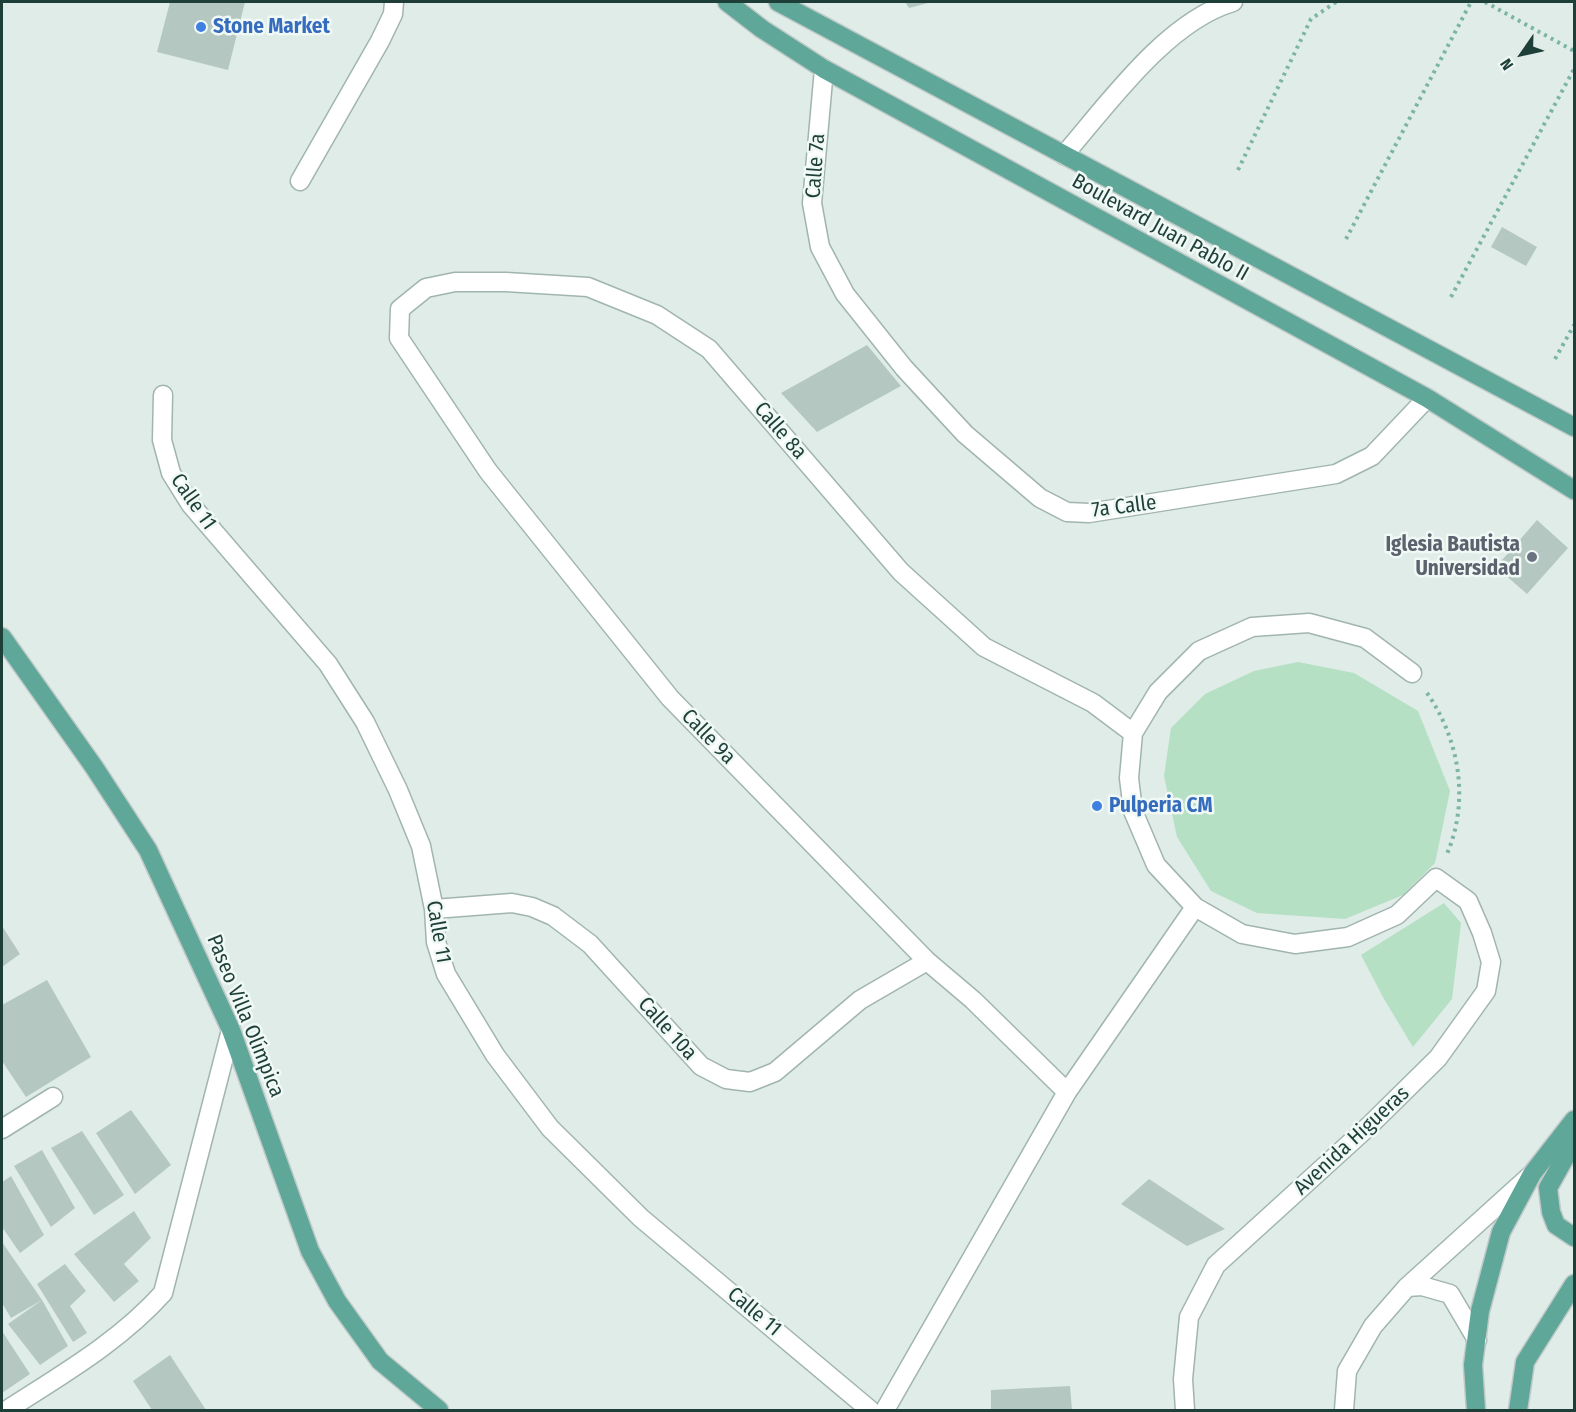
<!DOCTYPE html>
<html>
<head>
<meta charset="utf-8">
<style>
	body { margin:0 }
	#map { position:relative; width:1576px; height:1412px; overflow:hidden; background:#dfece7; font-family:"Fira Sans Condensed",sans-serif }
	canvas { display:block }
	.frame { position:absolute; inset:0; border:3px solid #1e3f38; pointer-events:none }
	.north { position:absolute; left:1492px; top:24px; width:60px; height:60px; -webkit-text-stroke:4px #f0f9f5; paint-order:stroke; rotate:236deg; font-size:16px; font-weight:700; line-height:24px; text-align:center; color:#1e3f38 }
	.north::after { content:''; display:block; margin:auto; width:21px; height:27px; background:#1e3f38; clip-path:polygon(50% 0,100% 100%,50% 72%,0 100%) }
</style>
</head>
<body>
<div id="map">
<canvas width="1576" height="1412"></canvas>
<div class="frame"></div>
<div class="north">N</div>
</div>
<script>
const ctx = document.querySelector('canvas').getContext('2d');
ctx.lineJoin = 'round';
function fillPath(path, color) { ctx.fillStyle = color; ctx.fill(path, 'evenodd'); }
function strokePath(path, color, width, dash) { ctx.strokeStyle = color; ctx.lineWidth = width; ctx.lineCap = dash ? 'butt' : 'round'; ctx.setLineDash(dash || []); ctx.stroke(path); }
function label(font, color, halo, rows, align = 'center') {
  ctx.font = font + ' "Fira Sans Condensed",sans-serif'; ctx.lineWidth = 5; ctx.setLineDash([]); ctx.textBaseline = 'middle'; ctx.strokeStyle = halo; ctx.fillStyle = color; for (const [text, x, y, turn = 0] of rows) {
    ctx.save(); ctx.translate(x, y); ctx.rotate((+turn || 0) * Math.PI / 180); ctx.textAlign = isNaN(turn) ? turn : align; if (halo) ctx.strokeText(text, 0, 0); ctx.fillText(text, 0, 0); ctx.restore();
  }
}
fillPath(new Path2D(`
	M1298,662l56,11 64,38 32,80 -15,72 -32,32 -58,24 -88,-6 -46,-22 -34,-54 -13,-61 7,-48 34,-34 49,-23z
	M1444,903l17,20 -9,76 -39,48 -29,-48 -23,-44z`), '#b5e0c4');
fillPath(new Path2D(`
	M170,2h75l-17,68 -71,-18z
	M905,2h27l-23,6z
	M1502,227l35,20 -11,19 -35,-19z
	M867,345l34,41 -84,46 -36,-39z
	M1537,520l31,28 -41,46 -31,-27z
	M2,926l18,28 -18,13z
	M47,980l44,77 -65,40 -24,-36v-56z
	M131,1110l40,55 -36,29 -39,-61z
	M82,1131l42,64 -30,20 -43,-67z
	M42,1150l33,58 -24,19 -37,-61z
	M11,1176l33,59 -24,18 -18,-26v-45z
	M1149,1179l76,50 -38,17 -66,-42z
	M134,1211l17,27 -27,26 15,17 -25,21 -40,-48z
	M2,1242l40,58 -31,18 -9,-15z
	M65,1264l21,27 -16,15 17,27 -14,9 -36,-58z
	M42,1300l26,46 -28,19 -32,-41z
	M2,1331l28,43 -28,19z
	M170,1355l36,55h-54l-19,-29z
	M1070,1386l2,24h-81v-20z`), '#b4c8c1');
const minor = new Path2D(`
	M824,69l-12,134 8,44 25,47 59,74 61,66 75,64 27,14 22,1 247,-39 36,-18 55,-58
	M1064,155c44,-51 103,-134 169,-153
	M300,181l80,-140 13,-27 1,-12
	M163,395l-1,45 9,33 20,32 137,159 37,58 33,68 23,56 13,63 2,33 10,32 49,81 55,73 91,90 229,192
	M434,909l78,-6 20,4 21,9 37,28 111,122 25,13 24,3 25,-10 85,-72 67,-39
	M1067,1092l-94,-92 -46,-39 -257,-263 -182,-227 -89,-133 1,-29 26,-21 29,-6h51l82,5 69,28 52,34 192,223 83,75 109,56 40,30
	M2,1129l51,-32
	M1407,1287l15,-1 28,8 27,46
	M7,1410c54,-35 112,-68 156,-117l68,-263
	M885,1410l182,-318 128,-185
	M1185,1410l-2,-31 6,-62 27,-52 154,-140 68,-67 48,-67 5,-29 -9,-29 -14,-32 -32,-23 -39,37 -49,22 -53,7 -53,-10 -47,-27 -39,-42 -23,-54 -4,-33 4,-45 25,-41 41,-41 53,-24 57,-4 56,15 47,35
	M1344,1410l3,-39 26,-45 34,-39 124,-112`);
const major = new Path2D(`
	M727,2l35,27 62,40 603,329 147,92
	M778,2l796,425
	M2,637l92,130 54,83 83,180 79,221 27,50 43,60 59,49
	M1572,1123l-1,24 -23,41 3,24 5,13 18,12
	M1476,1410l-3,-45 7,-54 21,-79 31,-58 42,-54
	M1518,1410l7,-48 49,-78`);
strokePath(minor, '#a1b5af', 21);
strokePath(major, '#c0c9c7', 21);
strokePath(new Path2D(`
	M1485,2l89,49
	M1238,170l73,-151 25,-17
	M1346,239l125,-237
	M1451,297l123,-228
	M1555,359l19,-34
	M1427,693c33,47 43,110 19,163`), '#7cb4a6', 4, [3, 4.5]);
strokePath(minor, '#fff', 18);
strokePath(major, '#5fa799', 18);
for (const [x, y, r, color] of [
	[201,27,6,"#3f7fe0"],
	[1532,557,6,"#6b7280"],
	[1097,806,6,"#3f7fe0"]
]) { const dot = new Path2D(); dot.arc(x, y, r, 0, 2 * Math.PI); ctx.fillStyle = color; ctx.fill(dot); strokePath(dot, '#f0f9f5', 2); }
label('bold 21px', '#366cbe', '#f0f9f5', [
	["Stone Market",213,27],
	["Pulperia CM",1109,806]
], 'left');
label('21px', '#1e3f38', '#f0f9f5', [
	["Calle 7a",816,166,-86],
	["Boulevard Juan Pablo II",1160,228,29],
	["Calle 8a",780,431,49],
	["Calle 11",193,502,55],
	["7a Calle",1124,507,-7],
	["Calle 9a",708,737,46],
	["Calle 11",438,932,80],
	["Paseo Villa Olímpica",245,1016,68],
	["Calle 10a",667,1029,48],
	["Avenida Higueras",1352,1141,-43],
	["Calle 11",754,1312,40]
]);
label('bold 21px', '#5b616d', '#f0f9f5', [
	["Iglesia Bautista",1520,545],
	["Universidad",1520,569]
], 'right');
</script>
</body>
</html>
